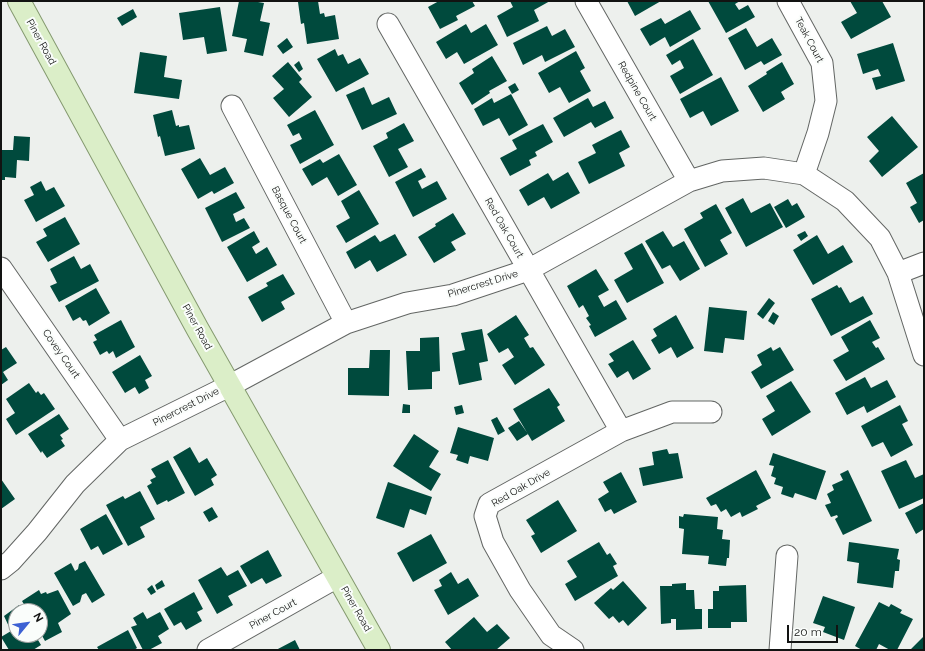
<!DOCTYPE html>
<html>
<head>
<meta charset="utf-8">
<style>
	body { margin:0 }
	#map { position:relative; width:925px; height:651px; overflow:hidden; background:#edf0ed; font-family:Raleway,sans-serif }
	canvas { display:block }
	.frame { position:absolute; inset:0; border:2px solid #121312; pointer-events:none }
	.north { position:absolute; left:8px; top:603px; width:40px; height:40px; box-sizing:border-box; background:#fafdfb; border:1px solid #9d9f9e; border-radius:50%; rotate:61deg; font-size:11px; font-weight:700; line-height:16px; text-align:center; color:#121312 }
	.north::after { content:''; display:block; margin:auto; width:14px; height:18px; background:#3d61d3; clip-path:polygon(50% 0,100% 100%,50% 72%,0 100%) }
	.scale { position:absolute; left:787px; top:625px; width:51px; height:18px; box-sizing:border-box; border:2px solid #121312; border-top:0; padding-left:5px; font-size:12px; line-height:14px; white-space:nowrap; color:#121312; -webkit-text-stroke:3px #fafdfb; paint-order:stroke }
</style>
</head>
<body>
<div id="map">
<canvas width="925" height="651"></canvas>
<div class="frame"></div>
<div class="north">N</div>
<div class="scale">20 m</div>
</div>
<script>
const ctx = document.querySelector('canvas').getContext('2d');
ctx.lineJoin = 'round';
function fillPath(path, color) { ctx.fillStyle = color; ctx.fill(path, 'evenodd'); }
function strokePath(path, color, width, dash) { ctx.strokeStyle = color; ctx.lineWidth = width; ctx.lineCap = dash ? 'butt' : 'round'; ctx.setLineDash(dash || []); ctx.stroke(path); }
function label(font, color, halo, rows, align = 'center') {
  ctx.font = font + ' Raleway,sans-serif'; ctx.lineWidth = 4; ctx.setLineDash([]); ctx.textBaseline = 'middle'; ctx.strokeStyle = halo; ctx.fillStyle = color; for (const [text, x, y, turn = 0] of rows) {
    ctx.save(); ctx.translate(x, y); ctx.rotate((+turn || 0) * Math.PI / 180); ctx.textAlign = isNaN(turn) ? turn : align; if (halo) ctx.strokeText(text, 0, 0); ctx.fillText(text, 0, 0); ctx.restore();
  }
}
fillPath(new Path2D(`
	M239,1h13l12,2 -4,18 10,2 -7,33 -19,-4 3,-13 -15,-3z
	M306,1h12l2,13 4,-1 1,4 10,-2 4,24 -32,5 -3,-21 -3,1 -3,-22z
	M439,1h33l3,5 -19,10 2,4 -18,9 -12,-22z
	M510,1h40l-16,9 5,11 -32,16 -10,-21 16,-9z
	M627,1h34l-26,15z
	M708,1h32l-5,3 4,6 9,-5 7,12 -29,16z
	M850,1h32l9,16 -40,22 -10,-17 16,-9z
	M220,7l7,44 -20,3 -3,-17 -21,3 -4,-27z
	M133,9l4,8 -15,9 -5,-8z
	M690,10l11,19 -31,18 -5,-10 -15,9 -10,-17 21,-11 4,6z
	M466,24l5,9 15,-9 12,21 -34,19 -7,-12 -11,7 -10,-17z
	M547,26l5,10 13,-7 10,18 -30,15 -3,-7 -19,10 -10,-22z
	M746,28l11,19 15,-9 10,17 -18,10 -3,-4 -16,9 -17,-32z
	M287,38l6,9 -10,7 -6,-8z
	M693,39l20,36 -33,19 -10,-18 14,-8 -4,-8 -8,5 -6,-10z
	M893,43l12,38 -29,9 -4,-12 9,-2 -3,-7 -15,5 -6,-20z
	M335,49l3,7 5,-2 5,10 12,-6 9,16 -33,18 -19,-33z
	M576,51l9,17 -5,3 11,20 -22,12 -9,-16 -11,6 -11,-20z
	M140,52l27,4 -3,21 18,3 -3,19 -45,-6z
	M492,56l15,25 -18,10 1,2 -18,12 -13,-22 15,-10 -2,-4z
	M299,61l4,8 -4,3 -5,-7z
	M288,62l14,17 -3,3 13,15 -23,20 -16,-19 11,-9 -12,-13z
	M782,62l12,22 -13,8 4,7 -22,13 -15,-26 19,-12 -1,-2z
	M721,77l18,34 -28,15 -8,-15 -13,7 -10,-19z
	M515,83l4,7 -7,4 -4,-7z
	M364,87l8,18 17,-8 8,17 -35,16 -16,-35z
	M511,94l17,31 -19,11 -10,-18 -16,8 -9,-17 18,-11 2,5z
	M588,98l5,9 12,-6 9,17 -19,10 -4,-6 -27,15 -11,-19z
	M172,110l4,16 3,-1v2l10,-2 6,24 -30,7 -5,-20 -2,1 -5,-22z
	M315,110l19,35 -34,19 -10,-19 12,-6 -3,-6 -6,3 -6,-11z
	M892,116l26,31 -36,30 -13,-16 10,-10 -12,-14z
	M404,123l10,18 -16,8 10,18 -19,10 -16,-31 15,-8 -2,-5z
	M543,124l10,18 -18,10 2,4 -8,4 2,5 -21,11 -10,-18 17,-9 -5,-9z
	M621,130l9,17 -11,6 6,13 -36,18 -11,-22 18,-9 -4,-8z
	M14,136l16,1 -1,24 -12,-1 -1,18 -11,-1v3h-4v-30h12z
	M339,154l18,31 -19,11 -11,-19 -15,9 -10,-17 18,-10 3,4z
	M200,158l10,17 15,-8 9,16 -20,11 -2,-3 -14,8 -17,-30z
	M421,168l5,9 -8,4 4,8 15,-8 10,18 -34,18 -18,-35z
	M568,172l12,21 -29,16 -7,-12 -16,9 -9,-16 29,-17 5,8z
	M924,173v47l-5,3 -9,-16 7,-4 -11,-20z
	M41,181l5,10 8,-4 11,19 -29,16 -12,-22 10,-5 -4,-8z
	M359,190l20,34 -33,19 -10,-17 14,-8 -9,-17z
	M236,192l9,16 -12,6 3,8 8,-4 6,10 -28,14 -17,-34z
	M743,198l8,15 19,-10 13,24 -37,20 -21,-39z
	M788,199l4,7 5,-3 8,14 -19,11 -12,-21z
	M716,204l16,29 -12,7 8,14 -23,13 -21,-38 19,-11 -3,-5z
	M453,213l13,21 -15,8 5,8 -22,13 -16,-26 18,-11 -1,-2z
	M65,217l15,27 -32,18 -12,-20 11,-6 -4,-7z
	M254,231l6,11 -8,5 4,7 11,-7 10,18 -30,17 -20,-35z
	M663,231l10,16 11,-6 16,28 -20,12 -10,-16 -8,4 -17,-28z
	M805,231l3,5 -7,5 -4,-6z
	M395,234l12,21 -30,17 -7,-12 -15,9 -9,-17 29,-17 5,7z
	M817,235l11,19 15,-9 10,17 -40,23 -20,-35z
	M642,243l22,40 -37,20 -13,-23 19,-11 -9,-16z
	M74,256l7,13 9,-5 9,17 -40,21 -9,-16 7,-3 -7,-14z
	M596,269l13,21 -11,6 6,11 12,-7 11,19 -32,18 -6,-11 2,-1 -5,-7 3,-2 -6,-11 -4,3 -12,-22z
	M283,274l12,20 -14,8 4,7 -23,13 -14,-25 20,-11 -2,-3z
	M837,285l2,3 2,-1 9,16 13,-7 10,18 -42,22 -20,-37z
	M96,288l14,25 -21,13 -3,-6 -3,1 -3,-4 -7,4 -8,-15z
	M769,298l6,5 -12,16 -6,-5z
	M709,307l38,4 -3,29 -19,-2 -2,15 -19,-2z
	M773,312l6,4 -5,9 -6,-4z
	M516,315l13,20 -5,3 6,10 3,-1 12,18 -30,20 -13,-20 12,-8 -6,-9 -9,5 -12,-19z
	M676,315l18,33 -17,10 -6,-11 -12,7 -8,-14 6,-4 -4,-7z
	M121,320l14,27 -19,11 -3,-7 -4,3 -2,-3 -7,4 -7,-13 4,-2 -3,-5z
	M870,320l10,18 -8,4 4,6 2,-1 7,12 -39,22 -13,-21 16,-9 -8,-14z
	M482,329l6,32 -9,2 3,17 -23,5 -7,-32 13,-3 -4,-17z
	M439,337l1,34 -8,1v17l-24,1 -2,-39h14v-13z
	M633,340l18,29 -18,11 -5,-9 -11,7 -9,-14 6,-3 -5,-7z
	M6,347l11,16 -14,9 5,8 -7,5v-35z
	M771,347l2,4 7,-4 14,23 -33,19 -10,-17 11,-7 -5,-10z
	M370,350h20l-1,46 -41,-1v-27h21z
	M140,355l12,21 -7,4 4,8 -10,6 -4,-7 -10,6 -13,-21z
	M865,377l6,11 16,-8 9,17 -29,16 -3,-7 -17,9 -12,-22z
	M791,381l20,31 -39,24 -10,-17 13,-8 -9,-15z
	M29,383l7,10 2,-2 3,4 3,-2 11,16 -39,26 -10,-16 9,-6 -9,-14z
	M549,388l11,17 -3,2 8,14 -33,20 -19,-32z
	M403,404l7,1v8h-8z
	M462,405l2,8 -8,2 -2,-8z
	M900,405l8,16 -6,3 11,21 -22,12 -8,-15 -11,5 -11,-21z
	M59,414l10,15 -9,6 3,4 -2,1 4,6 -18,12 -5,-7 -1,2 -13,-19z
	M497,417l8,14 -7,4 -7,-15z
	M519,421l9,13 -11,7 -9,-13z
	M458,427l36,11 -6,23 -18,-5 -2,8 -12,-4 2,-5 -8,-2z
	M414,434l25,17 -10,16 12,7 -10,17 -38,-25z
	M190,447l9,16 8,-5 10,17 -6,4 3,6 -19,11 -22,-39z
	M667,449l2,5 9,-1 5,25 -40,8 -4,-18 15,-3 -2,-13z
	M773,453l53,18 -10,29 -21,-7 -2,5 -12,-4 2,-7 -9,-3 2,-6 -5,-2 3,-10 -5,-1z
	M168,460l17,33 -17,9 -1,-2 -10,5 -10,-19 5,-3 -2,-3 6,-3 -5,-8z
	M906,460l9,18 9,-4v24l-25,11 -18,-38z
	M756,470l15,28 -15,8 2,3 -16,8 -2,-5 -9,5 -5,-8 -5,3 -5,-8 -5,2 -5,-8z
	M848,470l24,51 -29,14 -8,-16 3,-2 -1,-2 -6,2 -6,-12 6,-2 -4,-9 7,-4 -2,-5 11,-5 -3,-6z
	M621,472l16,30 -23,12 -3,-5 -6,3 -7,-13 11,-7 -6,-10z
	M1,479l14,20 -14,10z
	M388,482l44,15 -6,18 -16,-6 -6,19 -28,-10z
	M140,491l15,28 -15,8 5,10 -17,9 -22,-41 17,-9 2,3z
	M558,500l19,31 -36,22 -10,-17 4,-2 -9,-14z
	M924,503v26l-8,5 -11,-21z
	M212,507l6,10 -9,5 -6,-10z
	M106,514l17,30 -20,11 -5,-9 -7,4 -11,-21z
	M684,514l34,3 -1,12 6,1 -1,9 8,1 -1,18h-2l-1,8 -18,-2 1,-8 -27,-2 2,-25 -5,-1v-12l4,1z
	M431,534l16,29 -34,19 -16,-29z
	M599,542l8,13 3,-2 7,11 -4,2 5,10 -43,25 -10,-17 12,-7 -10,-16z
	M849,542l50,7 -2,10 3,1 -1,11h-4l-2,17 -36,-5 2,-20 -12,-2z
	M268,550l14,26 -16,8 -4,-6 -11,6 -11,-18z
	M85,561l20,34 -13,8 -6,-10 -4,2 -2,7 -7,4 -19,-33 17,-10 4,8 3,-2 1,-5z
	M221,567l6,9 11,-6 9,16 -19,10 5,9 -16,9 -19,-34z
	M451,572l7,12 10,-6 11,18 -31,19 -14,-25 8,-4 -3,-6z
	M162,580l3,6 -8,4 -2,-5z
	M623,581l24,27 -19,18 -5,-6 -4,3 -6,-7 -4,3 -15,-16 17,-15 2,2z
	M686,583v7h8l1,19h7v20l-26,1v-11h-5v4l-10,1 -1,-38h12v-2z
	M152,585l4,7 -5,3 -4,-6z
	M746,585l1,37h-16v6h-23v-19h5v-18h6v-5z
	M39,590l2,4 5,-2 1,2 11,-4 13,24 -13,9 4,9 -17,9 -5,-9v-21h-12l-6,-10z
	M194,592l9,17 -6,3 5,9 -16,9 -5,-8 -7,4 -10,-17z
	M823,596l32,11 -11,33 -21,-8 2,-5 -12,-4z
	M879,602l10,5 2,-3 11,6 -2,3 13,6 -16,31h-7l-11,-6 -3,6h-14l-7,-4z
	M19,605l3,6h-6v24h19l6,10 -8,5h-24l-8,-13 10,-6 -7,-15z
	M143,612l4,7 13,-7 9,17 -11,7 4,7 -13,7h-6l-12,-23 6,-2 -4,-7z
	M474,617l13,15 10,-8 13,14 -14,12h-44l-7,-8z
	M128,630l9,18 -3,2h-35l-2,-3z
	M924,636v14h-14z
	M295,640l5,10h-24z`), '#004a3d');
const minor = new Path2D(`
	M586,1l103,180
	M788,1l34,62 4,38 -8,32 -14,41
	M388,24l233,407
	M232,106l114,217
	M1,268l119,172
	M898,273l26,-10
	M1,569l10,-8 26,-29 38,-48 45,-44 109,-54 117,-63 61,-20 46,-8 75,-25 161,-89 33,-10 42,-3 40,6 41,27 35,37 18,35 26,82
	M208,650l129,-73
	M573,650l-22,-15 -31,-45 -27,-48 -8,-26 4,-12 132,-73 51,-19h39
	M780,650l7,-94`);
const major = new Path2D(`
	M19,1l178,327 182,322`);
strokePath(minor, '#636664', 23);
strokePath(major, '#859a70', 24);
strokePath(minor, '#fff', 21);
strokePath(major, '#dbeec8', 22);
label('10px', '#121312', '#fafdfb', [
	["Teak Court",809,40,62],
	["Piner Road",41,42,61],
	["Redpine Court",637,91,60],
	["Basque Court",289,215,62],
	["Red Oak Court",504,228,60],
	["Pinercrest Drive",483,284,-17],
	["Piner Road",197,327,61],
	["Covey Court",61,354,55],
	["Pinercrest Drive",186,407,-27],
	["Red Oak Drive",521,488,-30],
	["Piner Road",356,609,60],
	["Piner Court",273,614,-29]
]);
</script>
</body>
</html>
